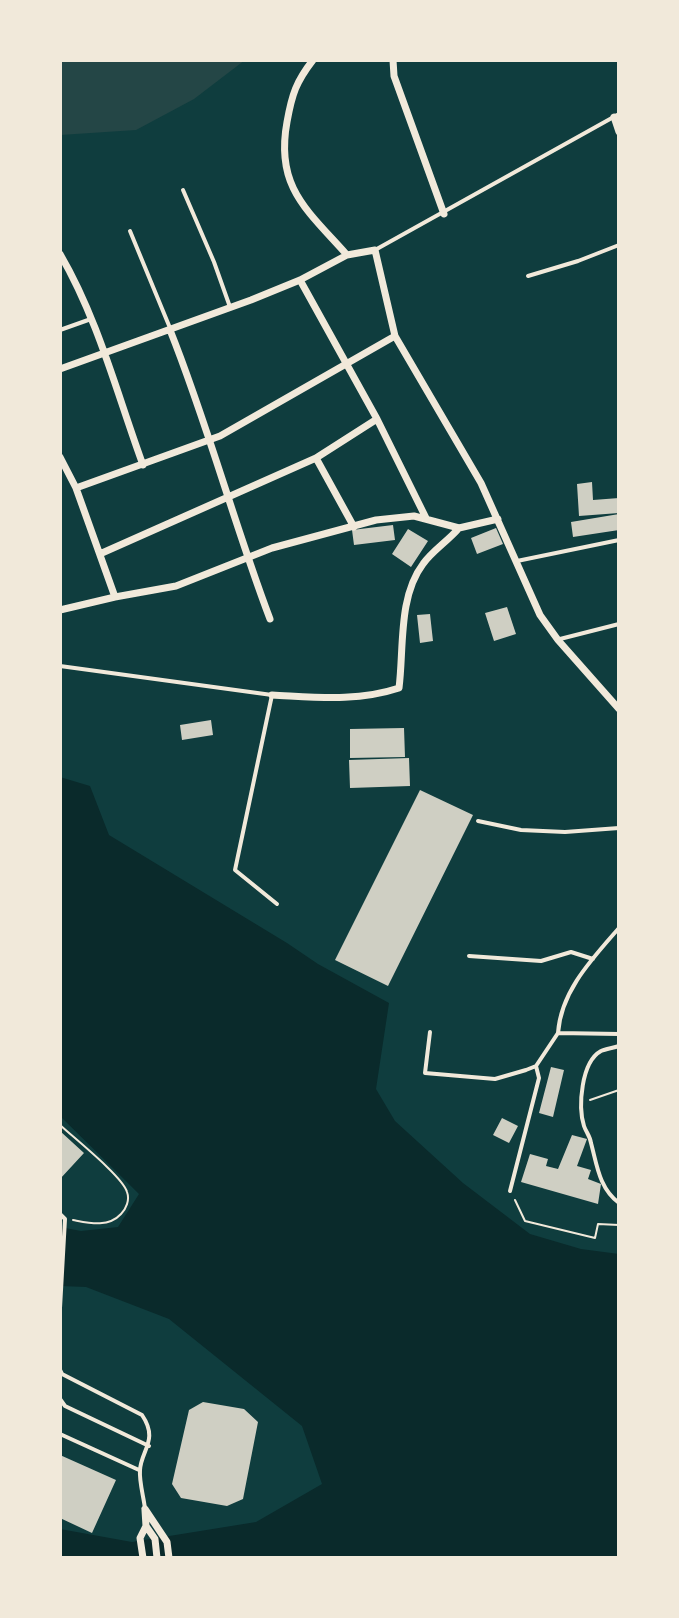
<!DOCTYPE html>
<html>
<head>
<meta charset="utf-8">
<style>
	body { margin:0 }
	#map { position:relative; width:679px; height:1618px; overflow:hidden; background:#0f3d3e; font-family:"DM Sans",sans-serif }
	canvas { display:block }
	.frame { position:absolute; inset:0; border:62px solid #f1e9da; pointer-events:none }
</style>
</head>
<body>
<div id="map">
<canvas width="679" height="1618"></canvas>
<div class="frame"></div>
</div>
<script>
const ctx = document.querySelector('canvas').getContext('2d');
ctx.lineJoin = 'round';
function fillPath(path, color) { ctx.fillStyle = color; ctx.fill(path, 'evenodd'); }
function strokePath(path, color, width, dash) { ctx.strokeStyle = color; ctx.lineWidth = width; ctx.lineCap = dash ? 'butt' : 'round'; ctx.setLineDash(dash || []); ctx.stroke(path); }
fillPath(new Path2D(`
	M60,60h185l-51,39 -58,31 -76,5z`), '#244646');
fillPath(new Path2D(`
	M60,777l30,9 19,49 178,108 31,21 71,39 -13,86 19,32 68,62 67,51 51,15 38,5v304h-559v-29l72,13 124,-20 66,-38 -20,-58 -133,-107 -83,-32 -26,-1v-59l21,4 37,-4 21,-33 -79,-78z`), '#0a2a2b');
fillPath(new Path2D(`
	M592,482l1,18 26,-2v15l-40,3 -2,-32z
	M619,514v16l-46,7 -2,-15z
	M393,525l2,15 -41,5 -2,-15z
	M496,528l7,16 -26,10 -6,-16z
	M408,529l20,12 -17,26 -19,-13z
	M507,607l9,27 -22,7 -9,-28z
	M430,614l3,27 -13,2 -3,-28z
	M211,720l2,15 -31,5 -2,-15z
	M404,728l1,29 -55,1v-29z
	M409,758l1,28 -60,2 -1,-28z
	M420,790l53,25 -85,171 -53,-26z
	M551,1067l13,3 -11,47 -14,-4z
	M502,1118l16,8 -9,17 -16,-8z
	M60,1131l24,22 -24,26z
	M572,1135l15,4 -10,27 14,4 -3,9 13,5 -3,20 -77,-22 9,-28 18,5 -2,7 12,3z
	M203,1402l41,7 14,13 -15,77 -16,7 -46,-8 -9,-14 17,-74z
	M60,1455l56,25 -24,53 -32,-15z`), '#cfcfc3');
strokePath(new Path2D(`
	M590,1100l29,-10
	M60,1125c14,13 63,52 67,67 3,8 -1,17 -6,22 -13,14 -32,9 -48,6
	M515,1200l10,21 70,17 3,-14 21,1`), '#f1e9da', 2);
strokePath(new Path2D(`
	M183,190l31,72 16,45
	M130,231l40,97
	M375,250l244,-136
	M528,276l50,-15 41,-16
	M60,330l31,-11
	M517,561l102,-21
	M560,639l59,-15
	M60,666l212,29 -37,175 42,34
	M478,821l43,9 44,2 54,-4
	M619,928c-27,31 -58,63 -61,105l61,1
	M469,956l72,5 30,-9 22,7
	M430,1032l-5,41 70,6 31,-9 10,-4 22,-33
	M619,1046c-6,2 -13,3 -18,5 -20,11 -23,56 -17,75 2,6 6,10 7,17 6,22 8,45 28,60
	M510,1191l29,-113 -3,-12
	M60,1214l5,5 -5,89
	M60,1370l2,4 80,41c17,25 -1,35 -2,55 -1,12 4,28 5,39
	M60,1399l5,7 84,40
	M60,1434l79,36`), '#f1e9da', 4);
strokePath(new Path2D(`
	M313,60c-17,22 -21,34 -26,62 -12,65 20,88 60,133
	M393,60l1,16 50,138
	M614,117l5,15
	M60,254c38,65 57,140 83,211
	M300,280l77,139 49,99
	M170,330c38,95 64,194 100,289
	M60,369l191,-69 49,-20 47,-25 28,-5 20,86 86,147 59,132 18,25 61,69
	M60,457l16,31 39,109 61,-11 96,-38 104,-28 38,-4 45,12 39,-9
	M316,458l38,69
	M76,488l144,-52 175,-100
	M102,553l214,-95 61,-39
	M60,610l55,-13
	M272,695c43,2 85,7 127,-7 5,-39 -1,-91 24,-124 9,-13 25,-23 36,-36
	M145,1509l22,33 2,16
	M146,1526l9,13 2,19
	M143,1558l-3,-20 6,-12 -1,-16`), '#f1e9da', 7);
</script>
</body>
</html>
